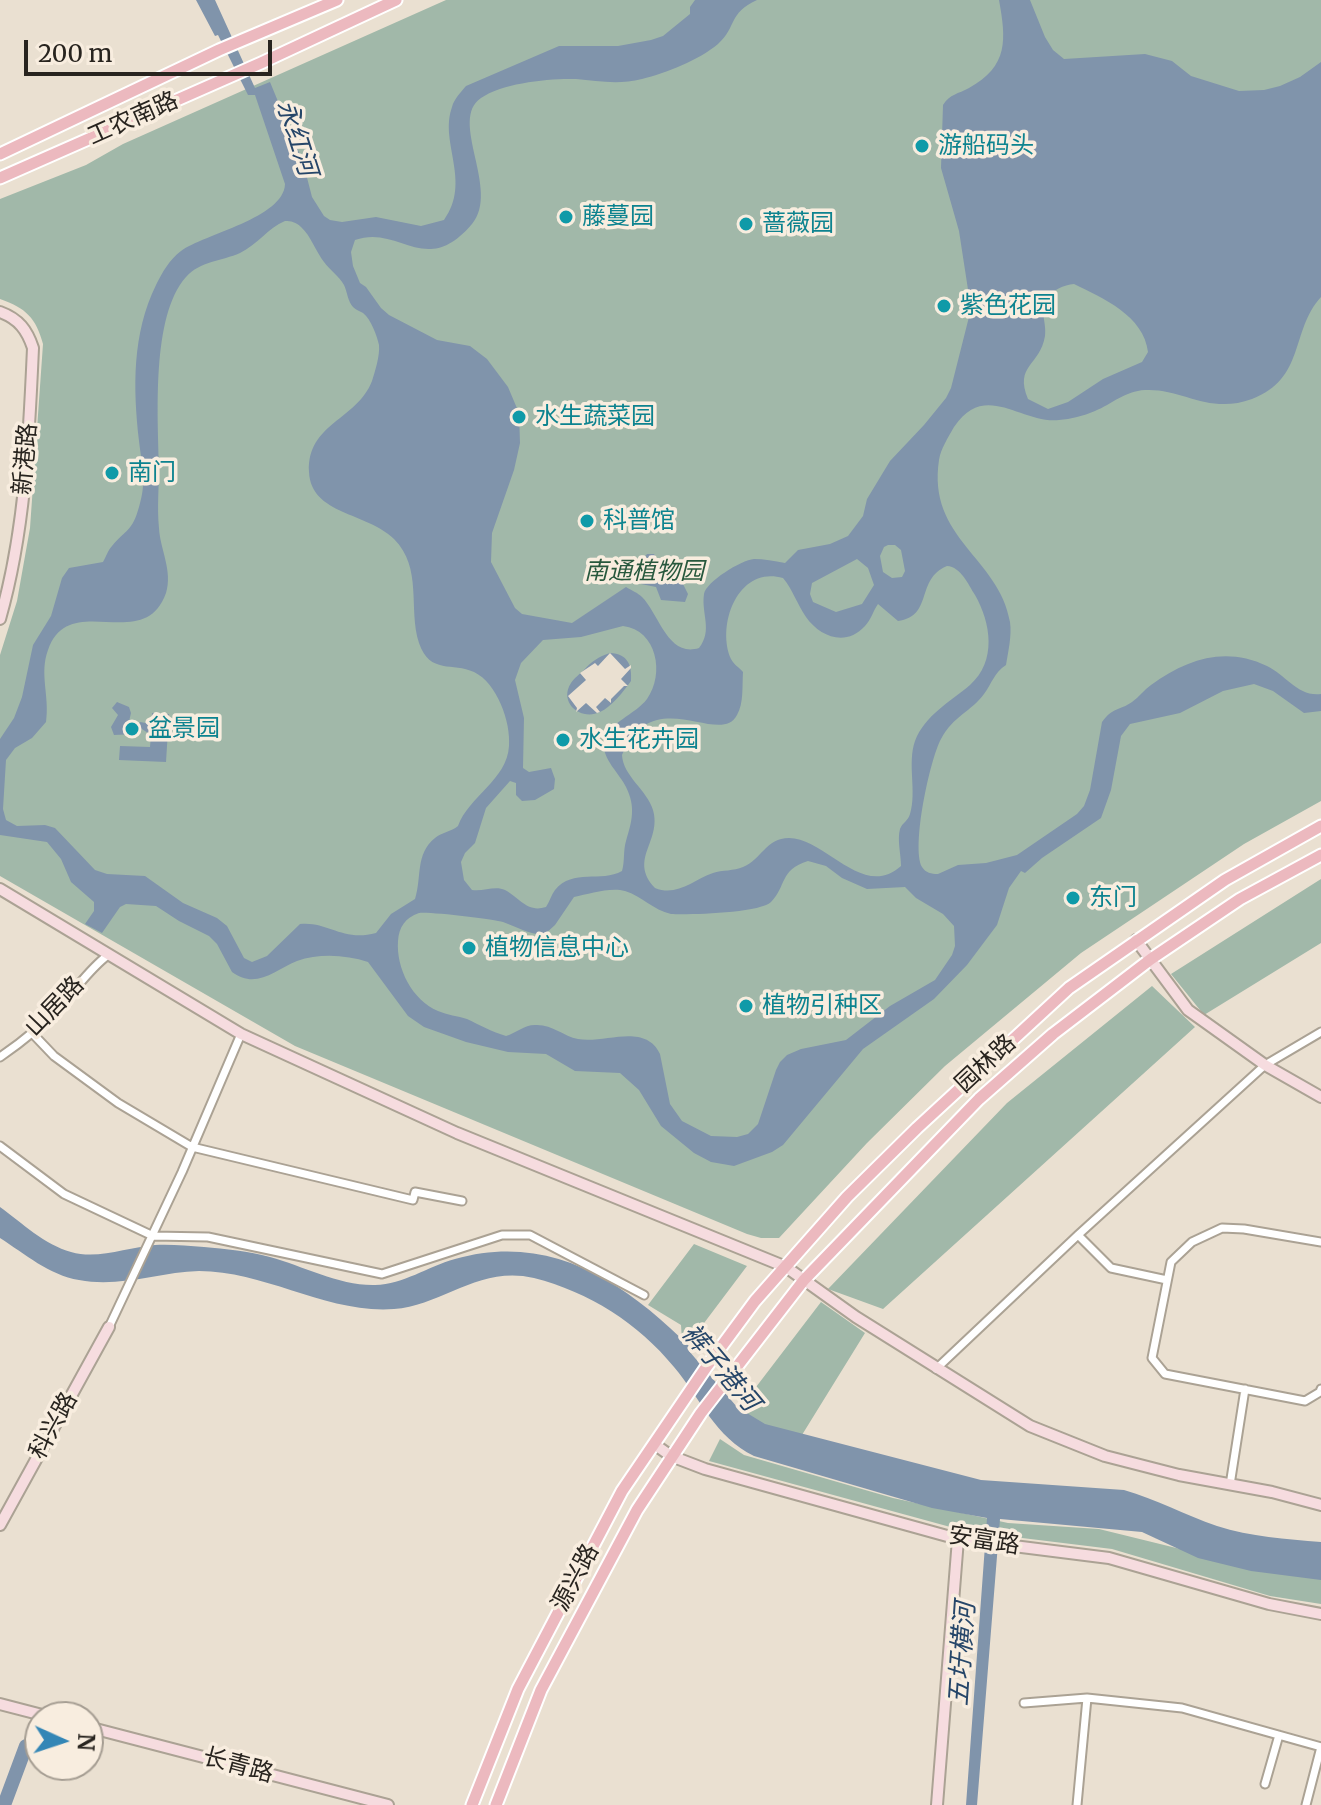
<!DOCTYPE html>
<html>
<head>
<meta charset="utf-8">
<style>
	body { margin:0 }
	#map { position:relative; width:1321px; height:1805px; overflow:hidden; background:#eae0d1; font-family:Merriweather,serif }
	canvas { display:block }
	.north { position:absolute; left:24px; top:1701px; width:80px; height:80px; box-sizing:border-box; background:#f8eddf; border:2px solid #a59d92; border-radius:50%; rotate:93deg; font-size:22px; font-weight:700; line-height:32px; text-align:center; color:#28241f }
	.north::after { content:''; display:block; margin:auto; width:28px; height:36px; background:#3386b6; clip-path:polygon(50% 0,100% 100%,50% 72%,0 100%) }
	.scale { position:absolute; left:24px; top:40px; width:248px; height:36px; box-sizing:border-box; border:4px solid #28241f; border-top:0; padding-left:10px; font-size:24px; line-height:28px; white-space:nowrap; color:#28241f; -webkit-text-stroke:6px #f8eddf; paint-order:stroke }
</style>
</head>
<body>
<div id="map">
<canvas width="1321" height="1805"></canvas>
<div class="north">N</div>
<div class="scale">200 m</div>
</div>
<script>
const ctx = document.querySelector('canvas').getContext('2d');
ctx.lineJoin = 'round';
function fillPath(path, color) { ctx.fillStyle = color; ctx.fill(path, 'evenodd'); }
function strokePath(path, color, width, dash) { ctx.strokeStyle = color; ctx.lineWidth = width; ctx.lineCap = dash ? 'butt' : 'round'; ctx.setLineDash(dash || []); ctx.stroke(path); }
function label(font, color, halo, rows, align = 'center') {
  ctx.font = font + ' Merriweather,"Noto Sans SC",serif'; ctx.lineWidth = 7; ctx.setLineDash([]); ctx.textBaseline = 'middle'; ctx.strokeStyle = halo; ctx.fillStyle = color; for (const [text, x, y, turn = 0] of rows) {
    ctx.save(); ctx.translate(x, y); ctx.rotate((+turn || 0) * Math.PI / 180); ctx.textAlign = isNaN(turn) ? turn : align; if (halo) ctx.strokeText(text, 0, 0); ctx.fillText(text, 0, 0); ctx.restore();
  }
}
fillPath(new Path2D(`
	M446,0h875v801l-77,43 -163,109 -136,113 -78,77 -88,95h-18l-14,-4 -452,-188 -295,-170v-221l17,-54 13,-73 13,-184c-7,-26 -17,-36 -43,-45v-100l86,-34 37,-21z
	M1321,879v64l-117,72 -33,-41z
	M1152,986l43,41 -312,282 -55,-20 179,-186z
	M694,1244l53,22 -58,77 -7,-3 -1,-15 -33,-20z
	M821,1302l44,31 -68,110 -36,-12 -21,-23z
	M720,1439l24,16 149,43 115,25 91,6 122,30 100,16v29l-51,-8 -158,-47 -147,-18 -256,-70z`), '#a1b8a9');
fillPath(new Path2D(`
	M196,0h19l40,88 15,-6 33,80 9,35 12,19 6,4 12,2 34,-5 45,9 23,-6c28,-39 -5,-77 8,-113 2,-8 9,-15 14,-21l93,-40h59l33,-6 12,-4 27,-22v-7l5,-7h62c-29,13 -20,27 -39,44 -19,16 -52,29 -76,35 -24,6 -44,2 -66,0 -26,-1 -74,4 -95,19 -33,22 20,92 -9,126 -47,55 -72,0 -117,16l-4,12 2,14 7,17 6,4 15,21 8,7 48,25 33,6 17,13 21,28 11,26 1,30 -6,27 -22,63 -1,29 24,46 7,6 50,9 54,-36c5,3 12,6 16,10 17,17 26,61 57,51 14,-18 2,-34 5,-54 2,-12 37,-34 50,-35 10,0 20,2 31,4l13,-13 32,-6 18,-8 15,-20 4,-17 23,-38 34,-36 22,-27 5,-10 20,-79 -12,-78 -18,-63 2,-63c7,-11 15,-11 26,-17 40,-22 37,-49 30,-88h31l15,37 8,13 11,9 81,-5 27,7 19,15 48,15 25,-1 16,-4 20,-9 21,-15v235c-31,34 -15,81 -69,102 -43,16 -70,-11 -107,-9 -20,1 -33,14 -50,21 -12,5 -24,8 -36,9 -38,4 -74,-40 -105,7 -6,11 -13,21 -15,33 -12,79 60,97 71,162 2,14 -2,30 -4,43 -12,8 -14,18 -22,29 -12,17 -31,22 -43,45 -11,20 -30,108 -19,128 4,6 9,7 16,7l20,-9 28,-2 31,-8 60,-41 7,-8 6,-16 12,-68c11,-15 17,-11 30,-20 7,-5 12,-12 19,-17 36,-26 74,-39 116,-19 19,9 31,31 54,28v17l-17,2 -31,-22 -19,-7 -31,7 -43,22 -50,11 -9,12 -10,54 -10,28 -59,40 -17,15 -4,-2 -12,17 -12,37 -30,40 -33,34 -71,50 -80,96 -11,7 -38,14 -23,-4 -17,-9 -33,-27 -22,-36 -19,-17 -45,-2 -29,-17 -38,-2 -42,-10 -42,-15 -16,-11 -40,-54c-22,-7 -48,-9 -71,-1 -22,9 -41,29 -65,11l-15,-28 -8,-8 -30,-15 -23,-15 -30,-2 -6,3 -18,26 -17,-9 9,-13v-9l-23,-20 -10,-23 -14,-17 -47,-7v-96l14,-21 8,-21 11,-52 18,-29 11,-38 7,-10 34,-6c3,-5 5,-12 9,-16 14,-17 20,-14 27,-39 8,-26 3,-40 0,-66 -6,-53 -7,-107 17,-156 6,-12 13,-25 25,-34 23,-17 103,-33 104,-67l-30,-89h-7l-30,-60 -3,1zM285,221c6,0 11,1 16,6 10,9 15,25 23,35 6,8 15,14 20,23 3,6 4,17 9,22 3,3 7,4 10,6 8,6 14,23 16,32 1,11 -4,26 -7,36 -15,39 -65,42 -63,91 2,43 58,40 85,67 29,29 14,70 25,104 11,32 34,19 55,29 23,11 37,50 35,74 -2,34 -40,50 -51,80 -7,6 -16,6 -23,12 -20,16 -13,39 -20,61l-24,15 -15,19c-34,9 -48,-12 -76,-9l-33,32 -15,6 -8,-4 -17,-32 -10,-8 -34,-15 -38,-27 -38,-2 -12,-4 -40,-42 -10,-3 -28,1 -11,-6 -3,-11 3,-49 9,-12 17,-10 14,-16c4,-25 -7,-48 2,-72 21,-61 96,5 118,-57 7,-22 -6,-44 -7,-65 -2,-21 0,-41 0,-61 -1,-50 -8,-151 27,-190 14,-16 36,-16 54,-24 17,-8 28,-25 45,-32zM1074,284c29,14 70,32 74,68l-6,10 -39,17 -35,23 -20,7 -20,-10c-14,-34 12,-33 17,-63 2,-13 -6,-25 2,-37 5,-9 17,-14 27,-15zM888,545h7l6,5 4,21 -3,6 -10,1 -9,-6 -3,-16 4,-9zM857,559l11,9 6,17 -12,19 -26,8 -23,-10 -3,-8 2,-11zM947,566c14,1 21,18 28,29 16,28 22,66 -5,90 -20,17 -45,30 -55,56 -8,23 2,50 -5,73 -2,7 -8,9 -10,15 -3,11 1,25 1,37 -38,34 -74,-27 -112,-28 -23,0 -28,22 -46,29 -9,4 -21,3 -30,6 -20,7 -36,24 -58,15 -27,-29 7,-46 -2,-78 -6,-20 -30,-34 -31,-55 31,-74 98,-7 115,-40 7,-12 5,-29 6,-43 -4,-5 -9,-7 -12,-13 -15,-34 7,-94 52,-81 10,12 14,26 23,39 14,20 40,30 59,9 6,-6 8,-15 13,-22l20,17c36,-5 17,-42 49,-55zM623,626c34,4 42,48 24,73 -12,16 -39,23 -43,44 -2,16 16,31 22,44 10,20 6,34 0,54 -3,10 -1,20 -4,30 -21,12 -49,-3 -67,19 -4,5 -5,11 -9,17 -19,6 -26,-9 -41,-17 -10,-5 -22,2 -33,0l-8,-10 -3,-18 4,-9 10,-10 11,-35 24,-27 6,2v12l6,6 13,-1 19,-11 1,-10 -4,-11 -22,4 -6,-4 1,-50 -9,-38 6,-17 22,-23 38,-3zM808,861l18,5 16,12 25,11 38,-2 11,11 27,16 11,12 1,20 -3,9 -17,25 -45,26 -44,34 -45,9 -14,6 -7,7 -4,8 -18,54 -10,10 -11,3 -26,-1 -29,-15 -12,-17 -10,-50c-15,-32 -55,-10 -82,-15 -15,-3 -26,-15 -43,-14 -11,0 -19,8 -29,11 -14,-4 -26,-11 -39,-17 -9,-3 -20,-4 -29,-8 -26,-11 -42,-43 -40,-70 1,-14 7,-23 21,-28 6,-2 76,6 84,9 14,5 25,12 41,13l11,-10 19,-28c15,-3 36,-10 51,-6 17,5 28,19 46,23 17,1 89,-1 100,-12 16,-16 8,-32 37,-41z
	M647,554h7l7,12 6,1 8,-5 6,2v16l7,14 -3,8 -24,-2 -5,-13 -15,-3v-5l8,-7 -5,-14z
	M610,653c18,1 22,12 21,28 -7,10 -20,26 -31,31 -19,9 -42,-9 -29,-29 3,-5 9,-9 13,-13 8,-9 14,-13 26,-17z
	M117,702l12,5 2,6 -3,13 6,6 6,-10 12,2v-11l17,1 -3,48 -47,-2 1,-14 30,1 1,-12 -9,-6 -5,5 -23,1 -3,-8 7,-12 -6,-7z
	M0,1207c22,16 45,38 71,45 27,8 57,-5 84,-7 16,-1 33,1 49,2 21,2 45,4 66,10 33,9 70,29 105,28 29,-1 52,-18 80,-26 96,-27 170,23 236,89l-2,3 48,56 28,17 216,56 143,10c32,9 61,25 93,36 34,11 69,13 104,16v38l-70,-9 -53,-13 -56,-26 -142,-13 -23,286h-11l21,-287 -55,-10 -178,-52c-39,-19 -53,-57 -80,-89 -36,-44 -85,-75 -140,-89 -54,-13 -91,27 -140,31 -67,5 -128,-38 -195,-38 -40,1 -79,17 -120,9 -30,-5 -54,-26 -79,-42z`), '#8094ab');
fillPath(new Path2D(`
	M610,653l15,16 6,-4v3l-10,11 7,7h-4l-13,13v4l-6,-5 -9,9 4,5 -3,1 -11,-10 -10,9 1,-4 -9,-12 18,-16 -6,-7 15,-10 3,3z`), '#eae0d1');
strokePath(new Path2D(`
	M4,1805l22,-59`), '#8094ab', 14);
const street = new Path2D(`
	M33,1034l21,22 64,47 74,44 221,53 2,-8 47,9
	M0,1057c22,-15 41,-30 59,-50 17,-17 29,-37 49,-52
	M0,1146l64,48 89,42 55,1 174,37 120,-39h28l114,60
	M1078,1235l33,33 56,12
	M1321,1242l-77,-13 -22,-1 -30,14 -21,20 -19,96 13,16 140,27 15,-9 1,-3
	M109,1327l73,-155 59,-138
	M936,1369l142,-134 187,-170 56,-33
	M1230,1485l15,-96
	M1024,1703l63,-5 95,10 139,39
	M1265,1784l14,-49
	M1077,1805l10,-107
	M1306,1805l15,-58`);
const secondary = new Path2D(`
	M0,312c19,7 27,18 33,36 -4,91 -8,184 -33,271
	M0,889l241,145 216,99 329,134 70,50 174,109 75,30 74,19 93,17 49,13
	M1136,940l52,70 77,55 56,32
	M654,1444l17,12 34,13 253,70 151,19 160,46 52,10
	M0,1525l109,-198
	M0,1704l50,13
	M88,1727l300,78
	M937,1805l21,-266`);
const primary = new Path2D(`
	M0,154l219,-104 118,-50
	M0,178l261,-115 135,-63
	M472,1805l46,-116 104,-198 85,-125 48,-65 92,-104 70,-69 152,-140 156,-108 96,-54
	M496,1805l45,-115 96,-180 64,-97 103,-133 175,-181 74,-65 98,-75 89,-60 81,-44`);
strokePath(street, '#aba294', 11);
strokePath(secondary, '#aba294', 14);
strokePath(primary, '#fff', 15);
strokePath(street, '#fff', 7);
strokePath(secondary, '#f6dcdf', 10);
strokePath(primary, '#ecb9bf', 11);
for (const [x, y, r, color] of [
	[922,146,8,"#0f9aa8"],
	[566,217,8,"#0f9aa8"],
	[746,224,8,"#0f9aa8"],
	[944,306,8,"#0f9aa8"],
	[519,417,8,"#0f9aa8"],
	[112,473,8,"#0f9aa8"],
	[587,521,8,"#0f9aa8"],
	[132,729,8,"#0f9aa8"],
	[563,740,8,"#0f9aa8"],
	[1073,898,8,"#0f9aa8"],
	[469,948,8,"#0f9aa8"],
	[746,1006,8,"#0f9aa8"]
]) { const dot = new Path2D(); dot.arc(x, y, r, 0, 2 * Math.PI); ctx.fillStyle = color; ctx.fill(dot); strokePath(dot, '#f8eddf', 3); }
label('24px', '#28241f', '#f8eddf', [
	["工农南路",133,119,-24],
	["新港路",26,459,-85],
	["山居路",55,1007,-46],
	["园林路",986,1064,-43],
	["科兴路",54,1426,-61],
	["安富路",984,1541,9],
	["源兴路",576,1578,-62],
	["长青路",238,1766,15]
]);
label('24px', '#0d838f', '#f8eddf', [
	["游船码头",938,146],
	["藤蔓园",582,217],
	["蔷薇园",762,224],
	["紫色花园",960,306],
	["水生蔬菜园",535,417],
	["南门",128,473],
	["科普馆",603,521],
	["盆景园",148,729],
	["水生花卉园",579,740],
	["东门",1089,898],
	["植物信息中心",485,948],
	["植物引种区",762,1006]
], 'left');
label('italic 24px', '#27583d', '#f8eddf', [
	["南通植物园",644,572]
]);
label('italic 26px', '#264669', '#f8eddf', [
	["永红河",296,138,72],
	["裤子港河",720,1368,50],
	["五圩横河",963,1654,-86]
]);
</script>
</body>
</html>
